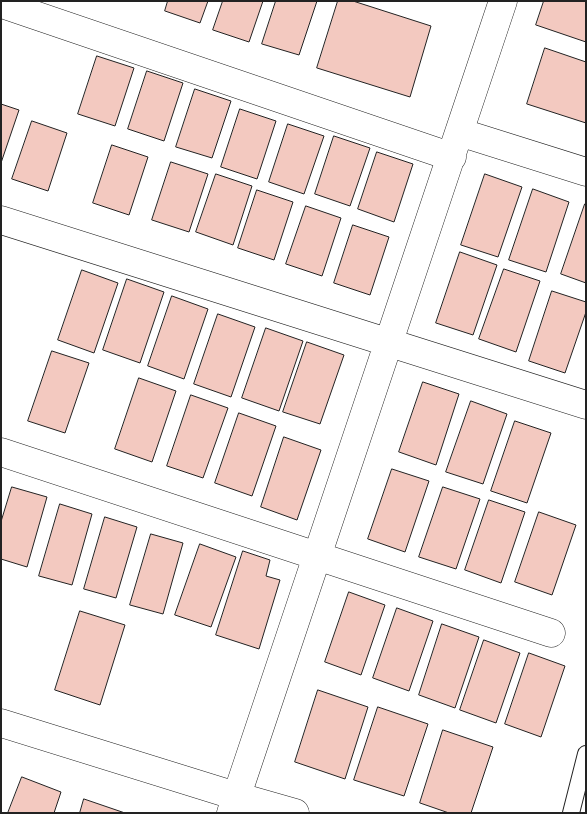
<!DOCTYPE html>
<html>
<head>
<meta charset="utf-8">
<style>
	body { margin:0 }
	#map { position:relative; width:587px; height:814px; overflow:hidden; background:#fff; font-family:"Noto Sans",sans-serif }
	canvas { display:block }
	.frame { position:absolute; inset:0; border:2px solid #222; pointer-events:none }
</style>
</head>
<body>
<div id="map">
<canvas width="587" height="814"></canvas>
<div class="frame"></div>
</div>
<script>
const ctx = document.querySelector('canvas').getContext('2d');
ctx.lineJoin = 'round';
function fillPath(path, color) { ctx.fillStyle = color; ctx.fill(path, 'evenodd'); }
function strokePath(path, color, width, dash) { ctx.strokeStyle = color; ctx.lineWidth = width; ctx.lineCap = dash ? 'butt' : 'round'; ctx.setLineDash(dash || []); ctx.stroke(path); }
const building = new Path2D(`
	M168,1h40l-8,22 -35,-12z
	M223,1h40l-14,41 -36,-12z
	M276,1h41l-18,54 -37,-11z
	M338,1h15l78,25 -21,71 -93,-29z
	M544,1h42v41l-50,-17z
	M545,48l41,14v61l-59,-19z
	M97,56l37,12 -19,58 -37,-12z
	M147,71l36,12 -19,58 -36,-12z
	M195,89l36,12 -19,57 -36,-11z
	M1,104l18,6 -18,53z
	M240,109l36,12 -19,58 -36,-12z
	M32,121l35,12 -19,58 -36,-12z
	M288,124l36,12 -20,58 -35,-12z
	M334,136l36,12 -20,58 -35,-12z
	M112,145l36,12 -19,58 -36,-12z
	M377,152l36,12 -19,58 -36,-13z
	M171,162l37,12 -19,58 -37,-12z
	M216,174l36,12 -19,59 -37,-13z
	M485,174l37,13 -24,70 -37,-12z
	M533,189l36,13 -23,70 -37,-12z
	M257,190l36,12 -19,58 -36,-12z
	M585,204h1v79l-25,-9z
	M306,206l35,12 -19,58 -36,-12z
	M353,225l36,12 -19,58 -36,-12z
	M460,252l37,13 -24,70 -37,-12z
	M504,269l36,12 -24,71 -37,-13z
	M82,270l36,13 -24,70 -36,-13z
	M127,279l37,13 -24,71 -37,-13z
	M552,291l34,11v10l-21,61 -36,-12z
	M172,296l36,13 -24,70 -36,-13z
	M218,314l37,13 -24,70 -37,-13z
	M266,328l37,13 -24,70 -37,-13z
	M307,342l37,13 -24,69 -37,-12z
	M52,351l37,12 -24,70 -37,-12z
	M139,378l37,13 -24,71 -37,-13z
	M423,382l36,12 -23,71 -37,-13z
	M191,395l37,13 -25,70 -36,-12z
	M471,401l36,13 -24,70 -37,-12z
	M239,413l37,13 -24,70 -37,-13z
	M515,421l36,12 -24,70 -36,-12z
	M284,437l37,13 -24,70 -36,-13z
	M392,469l37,12 -24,71 -37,-13z
	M12,487l35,10 -20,70 -26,-8v-37z
	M443,487l37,12 -24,70 -37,-12z
	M489,500l36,12 -24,71 -36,-13z
	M60,504l32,10 -20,71 -33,-9z
	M539,512l37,13 -24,70 -37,-13z
	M105,517l32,10 -21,71 -32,-9z
	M151,534l32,9 -20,71 -33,-9z
	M200,544l36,13 -25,70 -36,-12z
	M243,551l27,9 -4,16 14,4 -21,69 -43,-14z
	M349,592l36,13 -24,70 -36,-13z
	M397,608l36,13 -24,70 -36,-13z
	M80,611l45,14 -25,80 -45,-15z
	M442,624l37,13 -24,71 -36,-13z
	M484,640l36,13 -24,70 -36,-13z
	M529,653l36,13 -24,71 -36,-13z
	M318,690l50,17 -23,72 -50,-17z
	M378,707l50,17 -24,72 -50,-16z
	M443,730l50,17 -22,66h-22l-29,-10z
	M22,777l39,15 -7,21h-46z
	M84,799l41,14h-45z`);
fillPath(building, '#f3c9c0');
strokePath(building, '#222', 1);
const lane = new Path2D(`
	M571,813l15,-59`);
const street = new Path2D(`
	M8,6l444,151
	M459,132l127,40
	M1,220l585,185
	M1,452l550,181
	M1,723l235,73 59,17
	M231,813l272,-812`);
strokePath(lane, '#222', 18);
strokePath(street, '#222', 29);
strokePath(lane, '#fff', 16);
strokePath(street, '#fff', 28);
</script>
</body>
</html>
